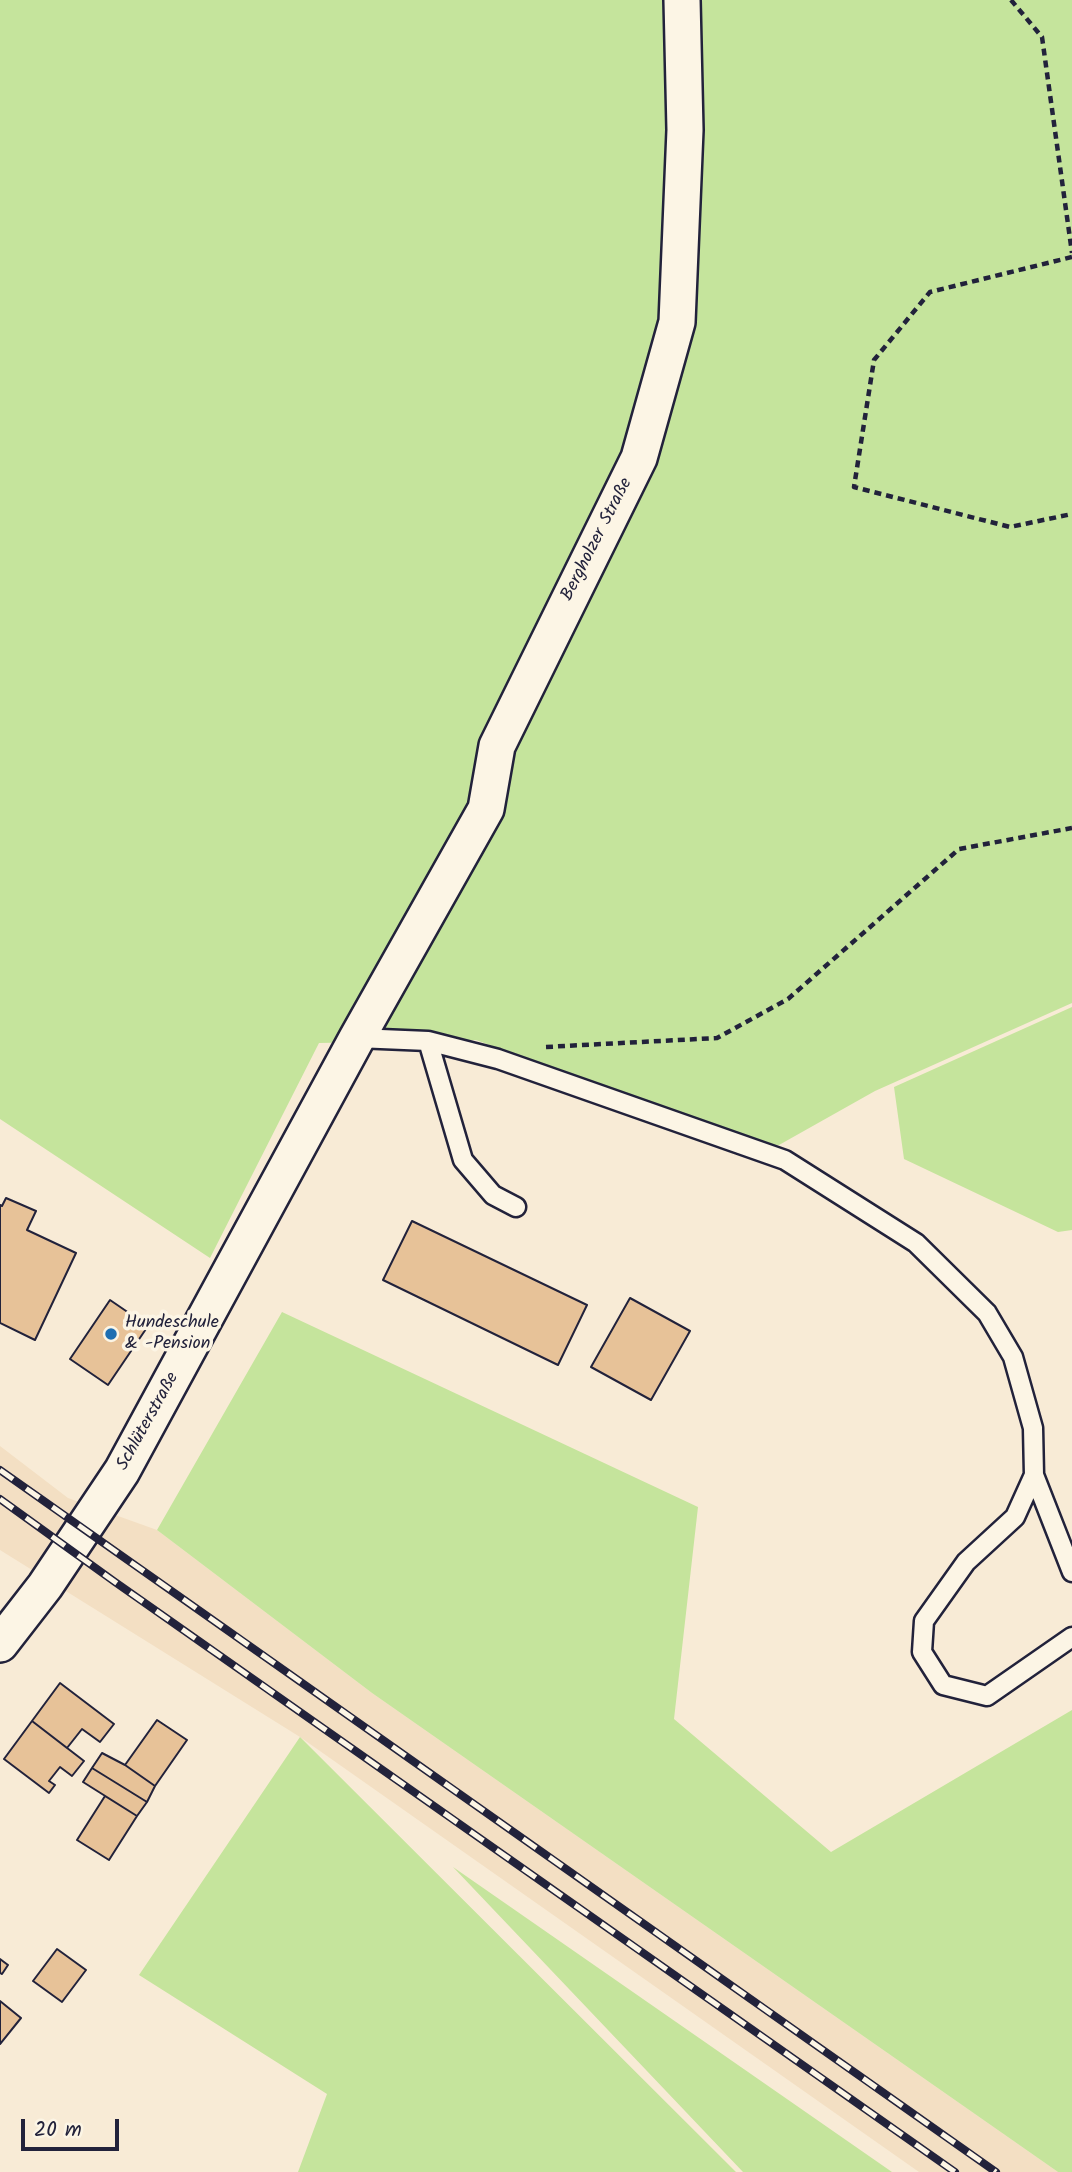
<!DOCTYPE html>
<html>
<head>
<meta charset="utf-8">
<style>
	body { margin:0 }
	#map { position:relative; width:1072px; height:2172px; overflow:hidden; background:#f8ebd6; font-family:Kalam,sans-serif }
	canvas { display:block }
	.scale { position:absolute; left:21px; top:2119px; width:98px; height:32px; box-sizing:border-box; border:4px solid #22223b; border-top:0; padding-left:9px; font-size:21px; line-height:24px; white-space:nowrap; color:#22223b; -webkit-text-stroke:5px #fcf5e5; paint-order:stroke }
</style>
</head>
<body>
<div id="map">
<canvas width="1072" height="2172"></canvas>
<div class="scale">20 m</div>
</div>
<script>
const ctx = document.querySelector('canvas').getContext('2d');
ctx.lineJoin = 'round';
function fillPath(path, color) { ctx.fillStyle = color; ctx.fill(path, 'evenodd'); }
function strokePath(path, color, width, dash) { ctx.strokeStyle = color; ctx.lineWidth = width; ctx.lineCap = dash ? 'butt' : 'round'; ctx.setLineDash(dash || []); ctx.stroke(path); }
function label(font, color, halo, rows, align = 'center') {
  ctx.font = font + ' Kalam,sans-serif'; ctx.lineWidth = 7; ctx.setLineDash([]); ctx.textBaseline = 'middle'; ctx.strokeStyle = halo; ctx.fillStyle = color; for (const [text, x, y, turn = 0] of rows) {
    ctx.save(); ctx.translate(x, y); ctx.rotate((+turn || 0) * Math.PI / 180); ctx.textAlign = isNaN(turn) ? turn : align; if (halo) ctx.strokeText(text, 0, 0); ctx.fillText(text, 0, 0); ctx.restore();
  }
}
fillPath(new Path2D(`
	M0,1446l68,52 89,32 215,163 686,479h-139l-619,-435 -300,-187z`), '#f3dfc3');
fillPath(new Path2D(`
	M0,0h1072v1003l-197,88 -96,54 -23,-1 -280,-104 -157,3 -109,215 -210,-139z
	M1072,1007v223l-14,2 -154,-73 -10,-72z
	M282,1312l416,195 -24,212 157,133 241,-142v462h-14l-686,-479 -215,-163z
	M300,1737l436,435h-438l29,-78 -188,-119z
	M453,1867l439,305h-149z`), '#c5e49c');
const building = new Path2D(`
	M6,1198l30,13 -9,19 49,23 -41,87 -35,-17v-118l2,1z
	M412,1221l175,84 -29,60 -175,-85z
	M630,1298l60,33 -39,69 -60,-33z
	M110,1300l38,26 -40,59 -38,-26z
	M60,1683l54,41 -14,18 -18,-13 -15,19 -35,-27z
	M157,1720l30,20 -32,46 -30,-21z
	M32,1721l52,40 -12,15 -12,-9 -11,14 6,4 -6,8 -45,-34z
	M102,1753l23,12 30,21 -8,16 -55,-34z
	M92,1768l55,34 -10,14 -54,-34z
	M105,1796l32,20 -28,44 -32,-20z
	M57,1949l29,21 -24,32 -29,-21z
	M0,1959l8,6 -6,9 -2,-1z
	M0,2001l21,17 -21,26z`);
fillPath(building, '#e7c298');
strokePath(building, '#22223b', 2);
const service = new Path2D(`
	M357,1038l71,3 70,18 287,101 131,83 71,70 26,44 20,71 1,47 38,97
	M428,1041l35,119 30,35 23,12
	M1034,1475l-19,42 -49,45 -42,59 -2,31 21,33 44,11 85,-59`);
const minor = new Path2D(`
	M0,1644l45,-58 77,-115 235,-433 129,-229 11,-63 142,-288 38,-136 8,-192 -3,-130`);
strokePath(service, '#22223b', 23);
strokePath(minor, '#22223b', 40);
strokePath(new Path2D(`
	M1011,0l31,37 30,216
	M1072,257l-142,35 -56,68 -20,127 156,40 62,-13
	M546,1047l171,-9 71,-39 171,-150 113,-21`), '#22223b', 4.5, [7, 5]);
strokePath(service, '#fcf5e5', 18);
strokePath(minor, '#fcf5e5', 35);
const rail = new Path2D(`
	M0,1470l996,702
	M0,1499l115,83 840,590`);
strokePath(rail, '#22223b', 8);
strokePath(rail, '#fcf5e5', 5, [16]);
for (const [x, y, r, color] of [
	[111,1334,7,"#1f6fb2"]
]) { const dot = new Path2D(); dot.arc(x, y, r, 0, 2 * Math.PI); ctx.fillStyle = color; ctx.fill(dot); strokePath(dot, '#fcf5e5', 2.5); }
label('18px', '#22223b', '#fcf5e5', [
	["Bergholzer Straße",598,540,-63],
	["Schlüterstraße",149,1422,-61]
]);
label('18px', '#22223b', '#fcf5e5', [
	["Hundeschule",125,1324],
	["& -Pension",125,1345]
], 'left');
</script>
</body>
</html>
